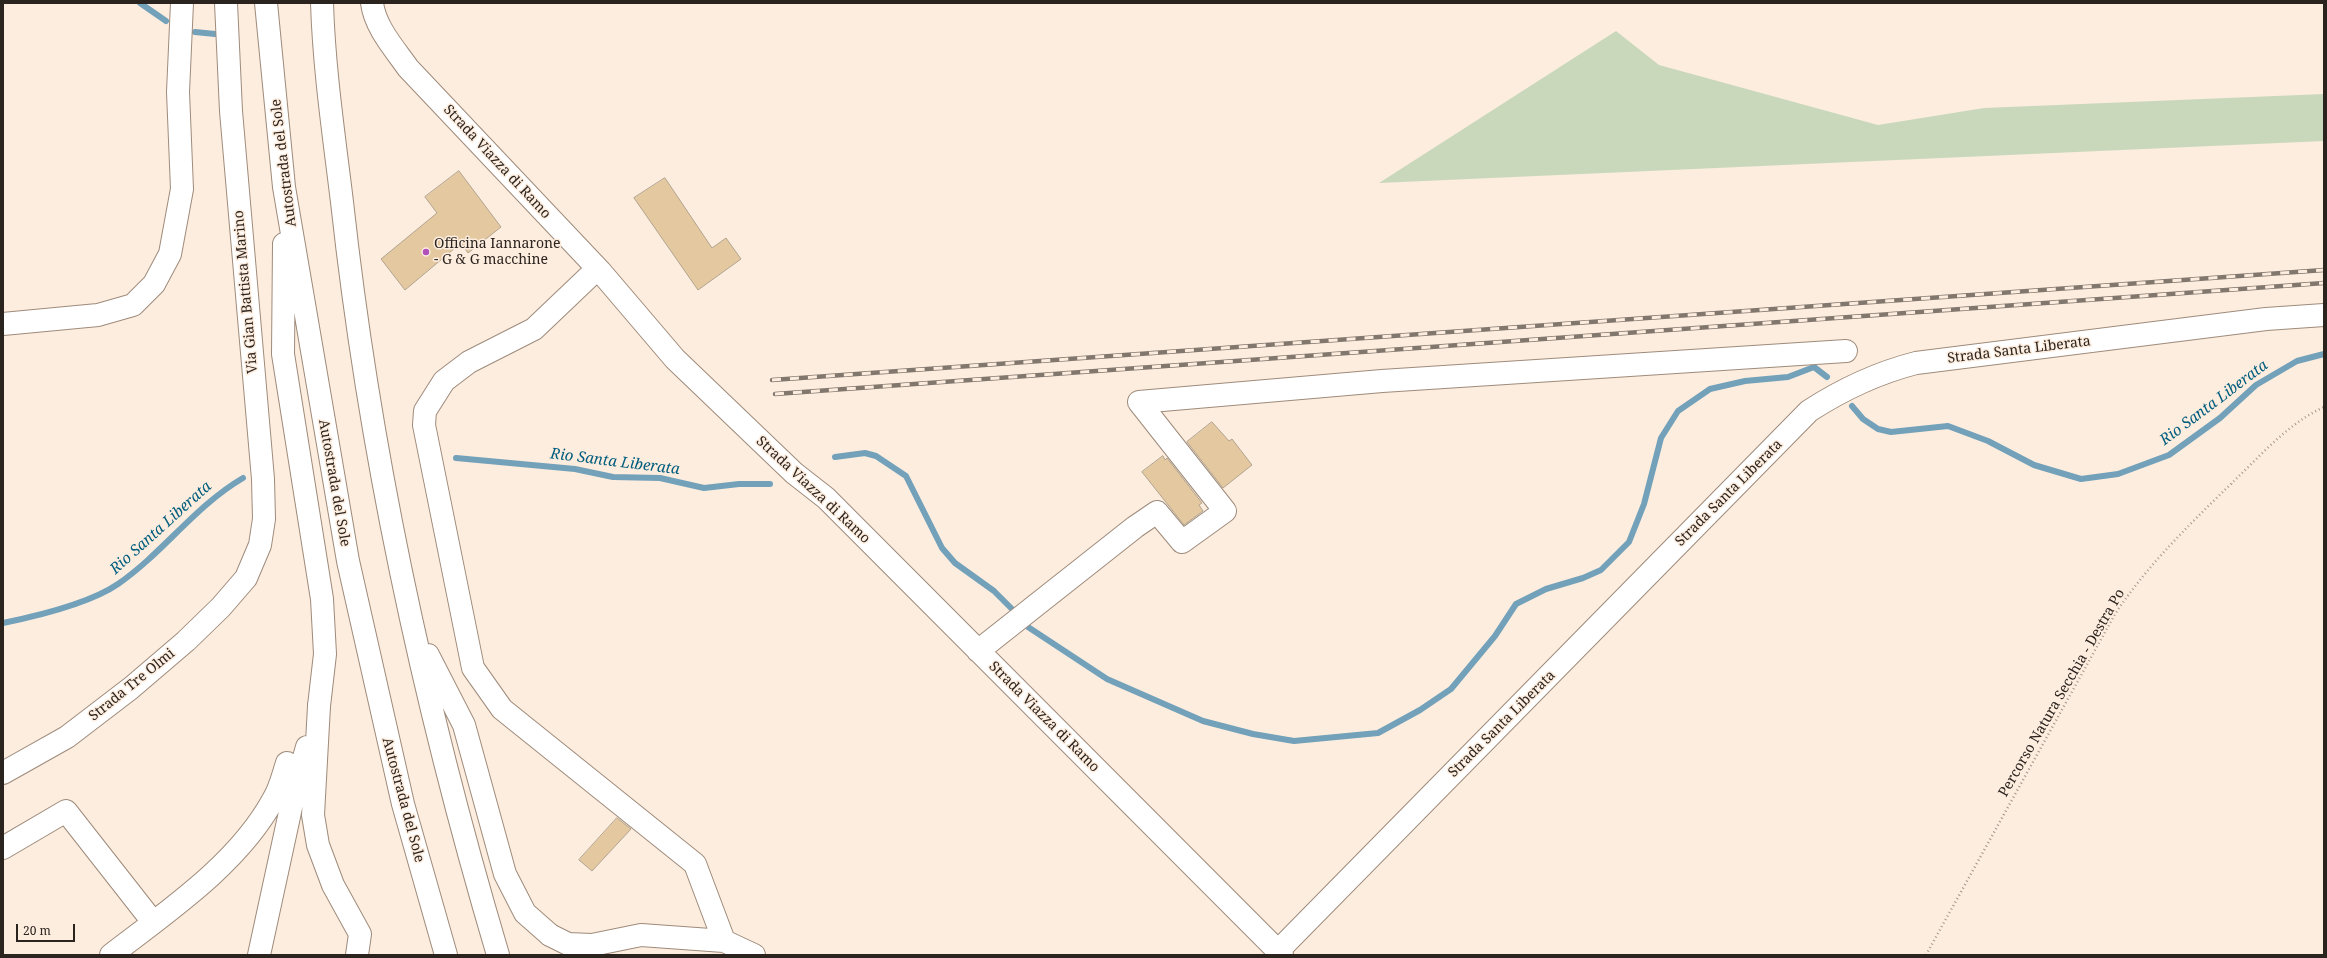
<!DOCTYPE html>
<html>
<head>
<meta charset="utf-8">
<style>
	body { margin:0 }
	#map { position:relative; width:2327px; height:958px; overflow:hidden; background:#fdeddf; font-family:"Noto Serif",serif }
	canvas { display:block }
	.frame { position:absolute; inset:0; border:4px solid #2b231d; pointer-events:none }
	.scale { position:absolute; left:16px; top:924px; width:59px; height:18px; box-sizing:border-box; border:2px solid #2b231d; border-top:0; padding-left:5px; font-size:12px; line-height:14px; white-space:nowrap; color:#2b231d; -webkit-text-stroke:3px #fdeddf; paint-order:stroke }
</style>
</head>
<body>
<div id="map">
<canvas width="2327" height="958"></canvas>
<div class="frame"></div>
<div class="scale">20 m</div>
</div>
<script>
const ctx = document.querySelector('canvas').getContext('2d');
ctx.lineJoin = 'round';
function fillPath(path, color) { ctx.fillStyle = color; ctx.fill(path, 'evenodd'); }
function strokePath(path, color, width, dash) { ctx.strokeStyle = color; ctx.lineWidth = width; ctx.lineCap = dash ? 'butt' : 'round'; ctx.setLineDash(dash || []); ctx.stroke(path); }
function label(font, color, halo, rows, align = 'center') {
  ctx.font = font + ' "Noto Serif",serif'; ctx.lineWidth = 3; ctx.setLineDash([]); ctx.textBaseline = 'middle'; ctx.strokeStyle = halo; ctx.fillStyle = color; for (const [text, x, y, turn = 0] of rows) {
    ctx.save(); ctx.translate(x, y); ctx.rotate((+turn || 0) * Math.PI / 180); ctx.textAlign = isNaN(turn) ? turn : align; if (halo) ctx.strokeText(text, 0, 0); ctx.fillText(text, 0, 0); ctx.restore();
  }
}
fillPath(new Path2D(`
	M1616,31l43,34 219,60 106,-17 340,-14v47l-945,42z`), '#c9d8ba');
strokePath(new Path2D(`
	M140,3l26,18
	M195,32l20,2
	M1852,406l11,13 15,10 13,3 57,-6 40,15 46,24 47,14 37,-5 51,-19 51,-37 36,-33 41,-24 27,-7
	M835,457l30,-4 11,3 30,20 36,72 13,15 39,28 18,18
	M456,458l119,11 38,8 47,1 44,10 35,-4h31
	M3,623c34,-7 86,-19 115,-39 45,-31 77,-78 125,-106
	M1028,627l79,52 96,42 50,13 41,7 84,-8 42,-23 31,-21 44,-53 21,-32 30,-15 37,-11 18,-8 28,-28 15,-38 17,-66 17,-27 32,-22 35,-8 43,-4 26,-10 13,10`), '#72a1b9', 6);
const building = new Path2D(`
	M459,171l42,56 -33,26 -7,-10 -56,47 -24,-31 56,-46 -12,-16z
	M665,178l47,70 14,-10 15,21 -43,31 -64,-92z
	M1212,422l17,19 3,-2 20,26 -29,23 -36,-46z
	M1163,456l2,4 2,-2 35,45 -3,2 4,6 -19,14 -42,-53z
	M617,818l14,11 -39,42 -13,-11z`);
fillPath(building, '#e4c8a0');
strokePath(building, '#b1a38f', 1);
const minor = new Path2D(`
	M372,3c3,24 22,45 36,65l192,203 75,88 119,114 32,25 456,457
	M597,269l-63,60 -65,33 -25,19 -19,30 -1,14 49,243 29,41 193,155 29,77
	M3,324l95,-9 35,-10 21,-21 16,-30 12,-65 -4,-97 4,-89
	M978,651l157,-124 22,-15 25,30 43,-31 -86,-109 243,-21 464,-30
	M319,706l-6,109 5,30 15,40 27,49 -3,21
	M3,773l64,-36 64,-49 55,-47 35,-34 25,-29 14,-33 4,-26 -1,-40 -32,-368 -5,-108
	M3,848l63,-37 87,111
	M550,935l18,9 24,1 49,-10 83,6 30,14
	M1278,951l531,-540c34,-22 68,-38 107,-48l350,-44 58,-4
	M111,955c57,-44 127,-91 162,-155 7,-11 10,-25 14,-37
	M259,955l36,-166 12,-42`);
const highway = new Path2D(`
	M266,3l18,184 64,374 55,243 43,151
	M322,3c2,66 12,133 20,199 28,255 83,507 156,753
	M284,244l-1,110 39,245 3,55 -6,52
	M428,655l36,70 41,149 20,39 25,22`);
strokePath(minor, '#9e8b7b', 24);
strokePath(highway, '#9e8b7b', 24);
strokePath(new Path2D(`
	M1926,955l189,-341c34,-51 77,-92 120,-134 27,-26 54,-57 89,-73`), '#a6998f', 2.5, [1, 3]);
strokePath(minor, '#fff', 22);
strokePath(highway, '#fff', 22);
const rail = new Path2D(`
	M772,380l1552,-110
	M775,394l1549,-111`);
strokePath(rail, '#82776d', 4.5);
strokePath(rail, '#fdeddf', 3, [9]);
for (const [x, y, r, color] of [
	[426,252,4,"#b151ba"]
]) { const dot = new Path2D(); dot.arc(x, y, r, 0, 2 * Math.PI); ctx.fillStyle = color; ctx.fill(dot); strokePath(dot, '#fdeddf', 1.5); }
label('14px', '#2b231d', '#fdeddf', [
	["Strada Viazza di Ramo",497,162,47],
	["Autostrada del Sole",284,163,-97],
	["Via Gian Battista Marino",246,292,-95],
	["Strada Santa Liberata",2019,350,-7],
	["Autostrada del Sole",334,483,80],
	["Strada Viazza di Ramo",813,490,43],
	["Strada Santa Liberata",1729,493,-45],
	["Strada Tre Olmi",132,685,-39],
	["Percorso Natura Secchia - Destra Po",2062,693,-60],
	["Strada Viazza di Ramo",1044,717,45],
	["Strada Santa Liberata",1502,724,-45],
	["Autostrada del Sole",403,800,75]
]);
label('14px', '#2b231d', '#fdeddf', [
	["Officina Iannarone",434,244],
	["- G & G macchine",434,260]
], 'left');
label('italic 15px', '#005d7e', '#fdeddf', [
	["Rio Santa Liberata",2214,403,-37],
	["Rio Santa Liberata",615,462,7],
	["Rio Santa Liberata",161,528,-42]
]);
</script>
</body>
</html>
